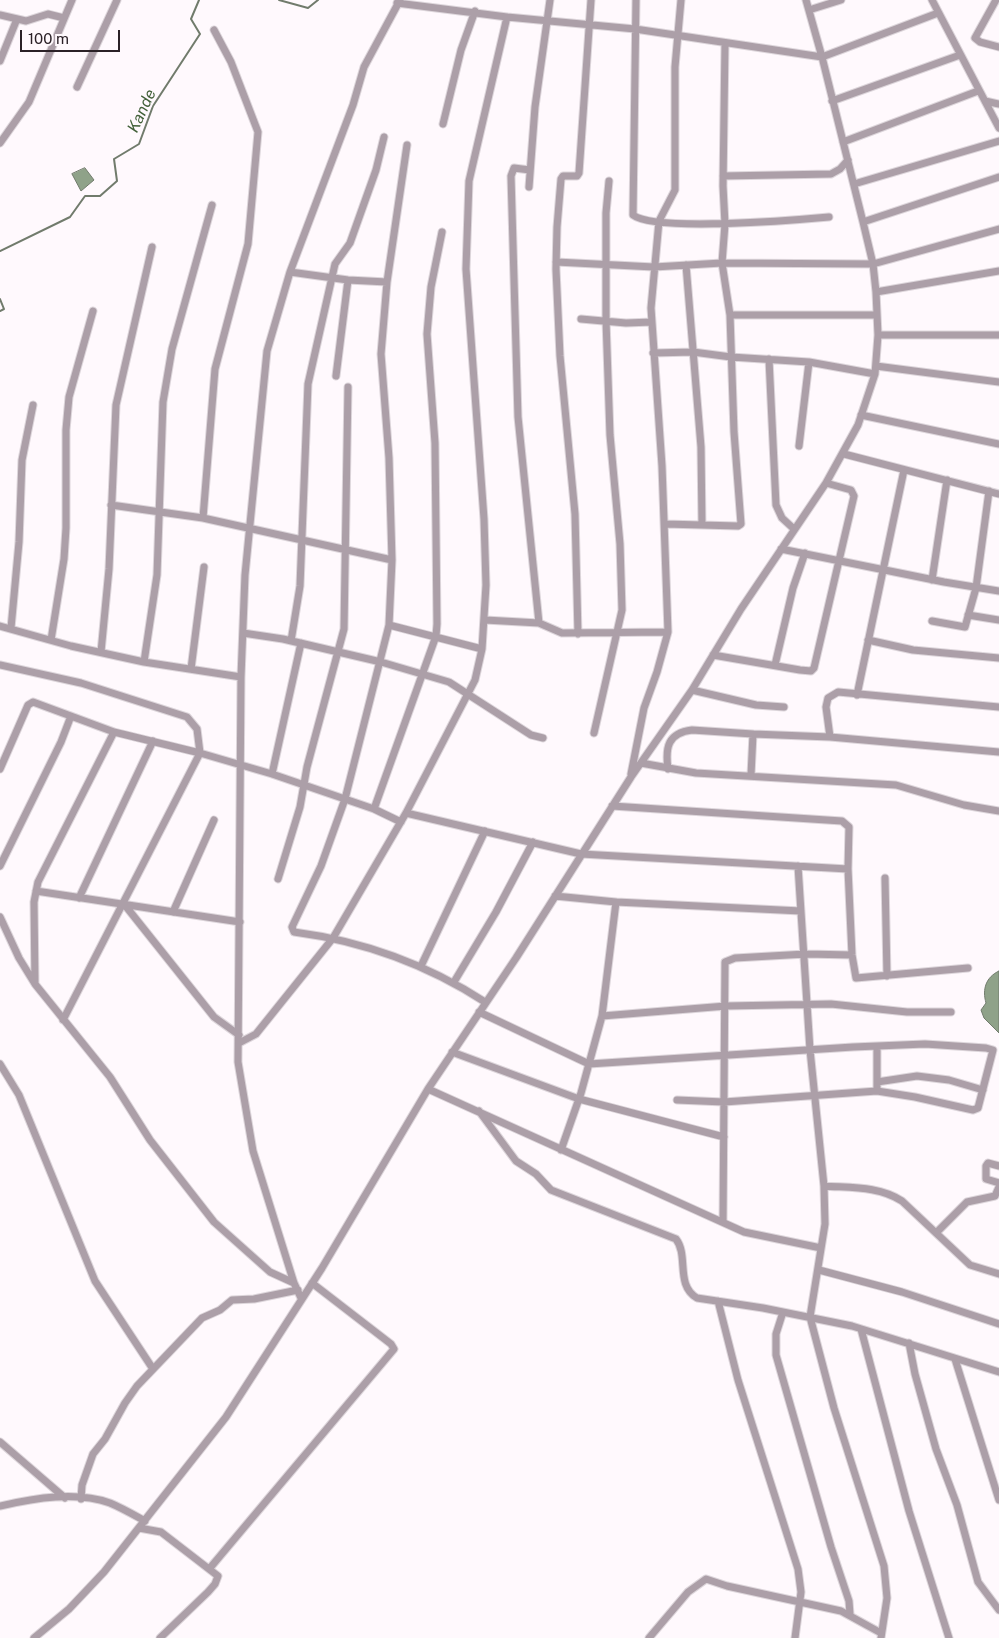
<!DOCTYPE html>
<html>
<head>
<meta charset="utf-8">
<style>
	body { margin:0 }
	#map { position:relative; width:999px; height:1638px; overflow:hidden; background:#fff9fd; font-family:"Public Sans",sans-serif }
	canvas { display:block }
	.scale { position:absolute; left:20px; top:30px; width:100px; height:22px; box-sizing:border-box; border:2px solid #2b2127; border-top:0; padding-left:6px; font-size:15px; line-height:18px; white-space:nowrap; color:#2b2127; -webkit-text-stroke:4px #fff9fd; paint-order:stroke }
</style>
</head>
<body>
<div id="map">
<canvas width="999" height="1638"></canvas>
<div class="scale">100 m</div>
</div>
<script>
const ctx = document.querySelector('canvas').getContext('2d');
ctx.lineJoin = 'round';
function fillPath(path, color) { ctx.fillStyle = color; ctx.fill(path, 'evenodd'); }
function strokePath(path, color, width, dash) { ctx.strokeStyle = color; ctx.lineWidth = width; ctx.lineCap = dash ? 'butt' : 'round'; ctx.setLineDash(dash || []); ctx.stroke(path); }
function label(font, color, halo, rows, align = 'center') {
  ctx.font = font + ' "Public Sans",sans-serif'; ctx.lineWidth = 4; ctx.setLineDash([]); ctx.textBaseline = 'middle'; ctx.strokeStyle = halo; ctx.fillStyle = color; for (const [text, x, y, turn = 0] of rows) {
    ctx.save(); ctx.translate(x, y); ctx.rotate((+turn || 0) * Math.PI / 180); ctx.textAlign = isNaN(turn) ? turn : align; if (halo) ctx.strokeText(text, 0, 0); ctx.fillText(text, 0, 0); ctx.restore();
  }
}
const water = new Path2D(`
	M85,168l9,12 -13,11 -9,-17z
	M999,971v62l-15,-15 -3,-8 5,-7c-4,-14 0,-26 13,-32z`);
fillPath(water, '#8fa289');
strokePath(water, '#717b6c', 1);
strokePath(new Path2D(`
	M279,0l29,8 10,-8
	M0,251l70,-34 15,-21h15l17,-15 -3,-22 25,-15 14,-38 47,-72 -9,-15 8,-19
	M0,299l4,10 -4,2`), '#717b6c', 2);
const minor = new Path2D(`
	M636,0l-3,215c22,17 163,5 196,2
	M932,0l67,128
	M996,0l-21,38 5,4 19,5
	M397,3l110,14 128,12 187,28 116,-44
	M809,10l32,-10
	M0,15l26,6 22,-7 16,4
	M0,61l17,-42
	M77,87l40,-87
	M832,101l128,-46
	M985,101l14,3
	M443,124l18,-74 14,-39
	M843,142l135,-51
	M0,143l29,-41 43,-102
	M407,145l-20,137 -6,72 8,104 3,102 -3,65 -44,174 -24,67 -29,61 2,5c68,9 134,33 191,70
	M530,170l-16,-2 -3,8 7,241 21,206
	M723,176l108,-2 9,-5 8,-9
	M854,184l145,-43
	M529,187l6,-80 15,-107
	M863,222l136,-45
	M556,262l98,5 68,-4 151,1 126,-35
	M686,265l15,182 1,78
	M290,272l58,8 39,2
	M876,292l123,-21
	M730,315h147
	M581,319l45,4 26,-1
	M878,335h121
	M653,353l40,-1 38,5 78,5 66,12
	M769,359l7,146 6,13 12,11
	M876,366l123,16
	M336,376l12,-96
	M861,415l138,29
	M799,446l10,-84
	M844,454l155,40
	M111,505l92,13 189,42
	M203,518l12,-149 33,-125 10,-112 -27,-70 -17,-32
	M665,524l73,2 3,-2 -7,-92 -4,-117 -8,-52 3,-39 -2,-38 2,-142
	M781,549l163,33 55,9
	M932,580l15,-100
	M968,615l31,5
	M485,620l54,3 23,10 106,-1
	M932,621l33,6 11,-39 13,-97
	M389,625l93,24
	M0,626l71,20 73,16 97,15
	M11,628l8,-86 3,-82 11,-55
	M243,633l40,6 98,23 68,20 82,53 12,3
	M578,634l-3,-120 -15,-158 -4,-87 1,-42 4,-48 2,-3h14l2,-3 12,-173
	M51,640l13,-81 2,-31v-98l3,-33 24,-86
	M868,640l45,10 86,8
	M291,641l9,-55 8,-202 27,-120 15,-21 26,-73 8,-33
	M101,652l8,-83 7,-164 36,-158
	M713,655l87,15 11,1 3,-3 40,-172 -3,-6 -25,-7
	M144,662l13,-87 6,-173 9,-53 40,-144
	M0,665l81,18 106,34 10,12 3,24 -137,267
	M775,665l18,-77 12,-35
	M191,669l13,-102
	M692,690l64,15 28,2
	M857,695l47,-225
	M594,733l28,-123 -2,-66 -10,-109 -4,-115v-107l3,-32
	M830,737l-4,-30 2,-9 10,-6 161,15
	M641,763l55,10 200,12 68,20 35,6
	M0,769l28,-64 5,-3 81,30 86,21 72,21 102,35 27,13
	M668,769c-3,-22 0,-36 24,-39l61,4
	M272,774l29,-131
	M631,774l13,-66 13,-36 11,-40 -6,-166 -11,-158 8,-87 16,-31v-123l6,-67
	M751,775l2,-41 77,3 169,15
	M612,806l230,15 7,6 -1,42 4,86 4,23 112,-10
	M374,809l62,-173 1,-12 -2,-181 -8,-109 4,-47 11,-55
	M406,813l175,41 267,15
	M0,866l61,-124 10,-26
	M798,866l12,184 14,136 1,38 -15,93 24,91 50,158 3,32 -6,40
	M885,878l2,98
	M278,879l22,-72 7,-40 37,-138 4,-242
	M36,891l204,31
	M555,896l61,6 185,9
	M79,898l74,-157
	M124,904l90,113 25,18
	M173,912l41,-92
	M0,917l19,41 16,26 75,93 40,63 64,82 56,50 24,11
	M421,966l64,-135
	M454,982l42,-70 37,-70
	M35,983l-1,-81 4,-20 76,-150
	M479,1012l110,52 264,-17 72,-3 61,4 7,2 -15,58 -5,2 -58,-13 -38,-6 -153,11 -47,-2
	M602,1016l124,-10 105,-2 76,8h44
	M239,1043l17,-9 77,-96 73,-125 69,-133 7,-31 4,-64 -2,-66 -18,-250 3,-88 38,-164
	M452,1052l127,47 145,38
	M0,1064l19,31 76,186 58,88
	M877,1082l40,-6 32,4 34,10
	M428,1089l316,143 77,16
	M877,1091v-45
	M479,1111l37,50 20,13 15,16 125,49c13,17 -1,46 21,59l66,10 89,18 147,46
	M561,1150l20,-57 21,-77 14,-114
	M999,1166l-11,-3 -2,3v13l13,4
	M824,1186c27,2 55,0 78,15l68,64 29,9
	M723,1222l2,-260 10,-4 71,-4 46,1
	M936,1233l31,-31 28,-6 4,-9
	M819,1270l83,22 97,32
	M301,1298l-7,-15 -41,-132 -15,-89 3,-385 4,-102 22,-224 23,-79 63,-167 11,-38 36,-67
	M718,1301l20,79 60,189 3,23 -6,46
	M783,1312l-7,22v21l55,192 18,54 1,13
	M861,1329l48,182 40,127
	M909,1343l6,31 21,75 21,56 21,77 21,28
	M955,1359l44,141
	M0,1442l65,56
	M81,1499l1,-14 11,-31 12,-15 20,-36 12,-17 65,-68 18,-8 12,-10 22,-1 44,-9
	M0,1506c35,-8 76,-15 110,-3 12,5 24,12 35,18
	M139,1528l22,4 57,44 -3,8 -7,8 -48,46
	M210,1568l184,-219 -3,-5 -79,-61
	M34,1638l35,-29 35,-37 122,-155 96,-149 106,-179 88,-131 115,-181 61,-87 49,-81 85,-126 32,-58 17,-51 3,-39 -2,-43 -3,-28 -10,-42 -41,-165 -16,-57
	M649,1638l39,-46 18,-13 21,7 114,25 40,22`);
strokePath(minor, '#ddd6db', 9);
strokePath(minor, '#ac9fa8', 7);
label('italic 16px', '#426039', '#fff9fd', [
	["Kande",142,111,-65]
]);
</script>
</body>
</html>
